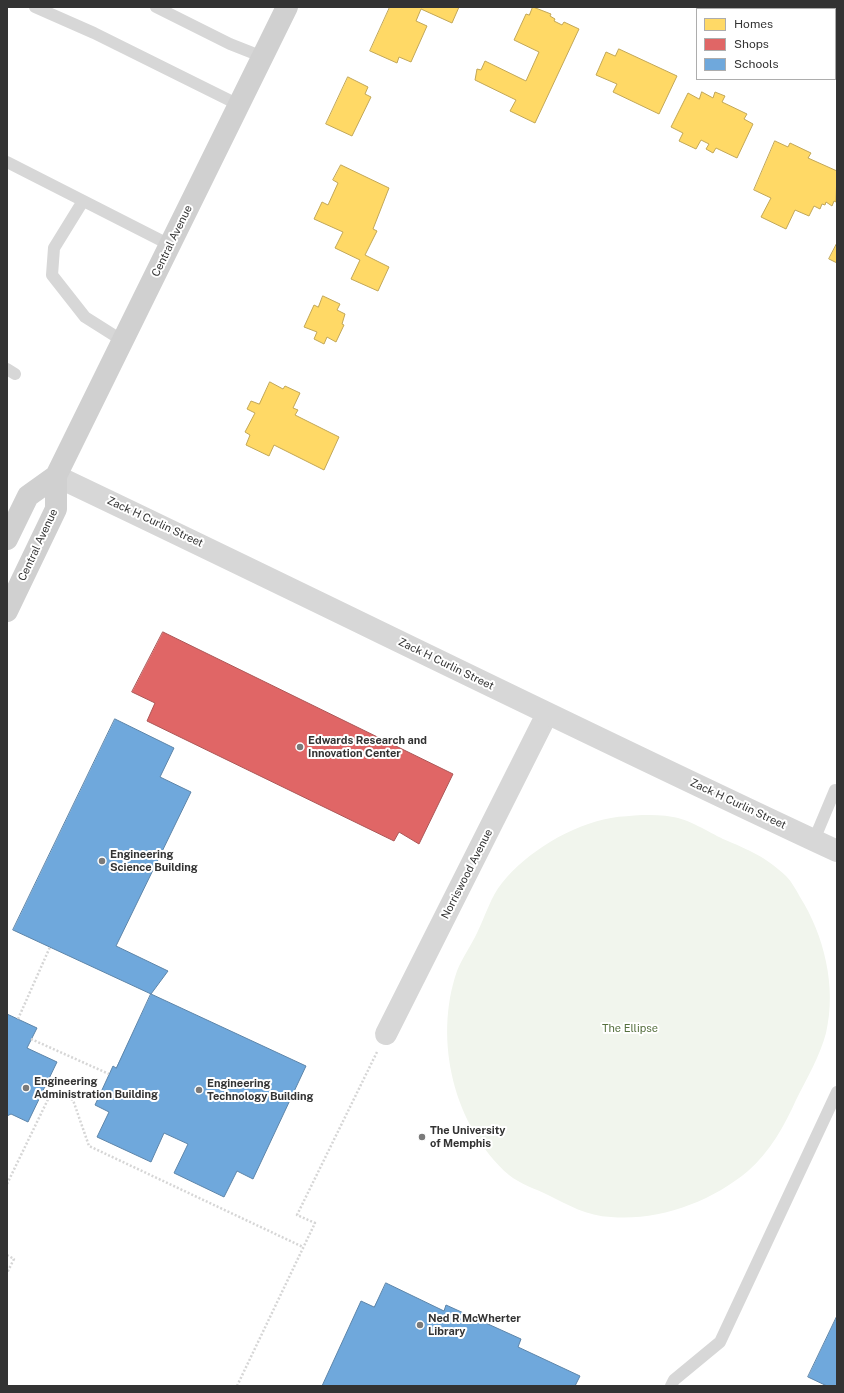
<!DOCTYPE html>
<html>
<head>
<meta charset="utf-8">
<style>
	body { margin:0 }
	#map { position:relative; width:844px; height:1393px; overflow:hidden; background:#fff; font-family:"Public Sans",sans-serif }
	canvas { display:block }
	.frame { position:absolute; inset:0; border:8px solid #333; pointer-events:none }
	.legend { position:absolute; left:696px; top:8px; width:140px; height:72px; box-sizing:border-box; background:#fff; border:1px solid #adadad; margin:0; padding:5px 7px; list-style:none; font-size:12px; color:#333 }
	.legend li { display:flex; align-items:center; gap:8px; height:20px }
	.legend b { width:20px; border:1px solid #adadad }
</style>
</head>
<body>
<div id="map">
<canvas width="844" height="1393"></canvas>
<div class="frame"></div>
<ul class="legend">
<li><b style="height:11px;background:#ffd966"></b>Homes</li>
<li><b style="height:11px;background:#e06666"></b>Shops</li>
<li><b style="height:11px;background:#6fa8dc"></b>Schools</li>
</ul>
</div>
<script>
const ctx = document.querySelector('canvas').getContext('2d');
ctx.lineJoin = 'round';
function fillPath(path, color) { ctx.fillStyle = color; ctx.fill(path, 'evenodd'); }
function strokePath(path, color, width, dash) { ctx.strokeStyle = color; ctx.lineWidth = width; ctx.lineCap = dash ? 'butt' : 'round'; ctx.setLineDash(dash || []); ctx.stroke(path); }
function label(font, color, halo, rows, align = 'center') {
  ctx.font = font + ' "Public Sans",sans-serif'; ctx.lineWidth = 4; ctx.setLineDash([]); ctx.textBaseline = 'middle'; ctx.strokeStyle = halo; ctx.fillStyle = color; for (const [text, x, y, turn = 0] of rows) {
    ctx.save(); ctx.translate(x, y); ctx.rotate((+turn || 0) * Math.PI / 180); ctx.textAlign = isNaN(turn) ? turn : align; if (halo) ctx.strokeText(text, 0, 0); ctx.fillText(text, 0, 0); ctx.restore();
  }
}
fillPath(new Path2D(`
	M642,815c10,0 21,0 31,2 15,2 36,15 50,22 26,11 43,18 63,37 6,6 10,14 14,21 24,38 37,90 26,136 -6,23 -19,45 -30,67 -11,25 -27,53 -48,71 -37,31 -89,50 -137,46 -24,-1 -43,-12 -63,-22 -12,-6 -28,-11 -39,-20 -55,-48 -76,-135 -52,-204 5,-13 14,-25 20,-38 8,-16 14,-37 25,-50 25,-31 69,-58 109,-65 10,-2 21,-2 31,-3z`), '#f1f5ed');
const homes = new Path2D(`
	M390,7h69l-7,16 -31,-14 -5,12 11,5 -16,36 -12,-5 -2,6 -27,-12z
	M533,7l18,7 -1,2 5,3 -1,2 8,4 2,-3 15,7 -44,94 -25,-12 6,-11 -41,-20 2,-11 4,1 4,-9 41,20 13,-29 -25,-12 12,-26 3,1z
	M619,49l58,27 -18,38 -46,-22 4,-8 -21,-9 10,-23 9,4z
	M348,77l20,10 -3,7 6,3 -19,39 -26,-12z
	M702,92l11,6 2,-6 10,4 -3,6 25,12 -3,5 9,5 -16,34 -21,-10 -3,5 -7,-4 3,-5 -8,-4 -5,9 -17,-8 4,-8 -12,-6 17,-34 11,6z
	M775,141l13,6 2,-4 21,10 -3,5 29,13 -1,31 -2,-1 -2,5 -6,-4 -1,3 -3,-1 -2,5 -6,-3 -5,10 -14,-6 -9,19 -25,-12 10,-19 -17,-8z
	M341,165l48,23 -16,41 4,2 -12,24 24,12 -11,24 -27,-12 9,-19 -25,-12 8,-16 -29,-13 8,-17 6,3 10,-22 -5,-3z
	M837,243v20l-8,-4z
	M323,296l17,8 -3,6 8,4 -3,10 2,1 -8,17 -9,-5 -3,7 -10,-5 3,-7 -13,-5 10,-22 4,2z
	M270,382l13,7 2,-3 15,7 -7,15 5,2 -3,5 44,22 -15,33 -50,-25 -5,11 -23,-11 4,-10 -5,-3 10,-19 -8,-4 4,-8 8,3z`);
fillPath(homes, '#ffd966');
strokePath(homes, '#c2a757', 1);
const shops = new Path2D(`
	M163,632l290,142 -34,70 -20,-12 -5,9 -247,-120 8,-18 -23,-11z`);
fillPath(shops, '#e06666');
strokePath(shops, '#ac5757', 1);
const schools = new Path2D(`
	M115,719l59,29 -14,29 31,15 -75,154 52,25 -17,23 -138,-64z
	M151,994l155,72 -53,113 -16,-8 -13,26 -50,-24 14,-29 -24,-11 -13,29 -54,-25 12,-25 -14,-7 18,-39 3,2z
	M7,1014l30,14 -10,20 30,14 -29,60 -17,-8 -4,2z
	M386,1283l58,28 2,-6 75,34 -3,8 62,29 -5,10h-253l39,-85 13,6z
	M837,1316v70h-10l-19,-9z`);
fillPath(schools, '#6fa8dc');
strokePath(schools, '#5d85a9', 1);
strokePath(new Path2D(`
	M18,1019l32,-72
	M31,1039l78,35
	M7,1184l45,-93 21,9 16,46 214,101
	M7,1255l7,4 -7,14
	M237,1386l78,-163 -18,-8 80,-163`), '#d6d6d6', 2.5, [2, 2]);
strokePath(new Path2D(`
	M35,7l59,26 145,72
	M156,7l74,37 33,13
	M7,162l163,83
	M83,201l-29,47 -2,27 33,42 38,24
	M7,369l8,5
	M814,840l21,-50
	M671,1386l3,-6 46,-38 117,-250`), '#d7d7d7', 12);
strokePath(new Path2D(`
	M386,1034l161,-320`), '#d7d7d7', 22);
strokePath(new Path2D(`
	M56,476c261,124 519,253 781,375`), '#d7d7d7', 22);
strokePath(new Path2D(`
	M7,539l21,-43 28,-20
	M7,611l49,-102v-33l231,-469`), '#d0d0d0', 22);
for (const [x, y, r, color] of [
	[300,747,4,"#7a7a7a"],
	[102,861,4,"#7a7a7a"],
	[26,1088,4,"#7a7a7a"],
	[199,1090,4,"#7a7a7a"],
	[422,1137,4,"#7a7a7a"],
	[420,1325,4,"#7a7a7a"]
]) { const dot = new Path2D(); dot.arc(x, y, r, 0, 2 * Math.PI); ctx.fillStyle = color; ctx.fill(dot); strokePath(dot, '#fff', 1.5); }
label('11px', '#333', '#fff', [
	["Central Avenue",172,241,-64],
	["Zack H Curlin Street",155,522,25],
	["Central Avenue",38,545,-65],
	["Zack H Curlin Street",446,664,26],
	["Zack H Curlin Street",738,804,25],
	["Norriswood Avenue",467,874,-63]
]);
label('bold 11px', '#333', '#fff', [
	["Edwards Research and",308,741],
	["Innovation Center",308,754],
	["Engineering",110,855],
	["Science Building",110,868],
	["Engineering",34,1082],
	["Administration Building",34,1095],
	["Engineering",207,1084],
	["Technology Building",207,1097],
	["The University",430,1131],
	["of Memphis",430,1144],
	["Ned R McWherter",428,1319],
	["Library",428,1332]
], 'left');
label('11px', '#56703f', '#fff', [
	["The Ellipse",630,1029]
]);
</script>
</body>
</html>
